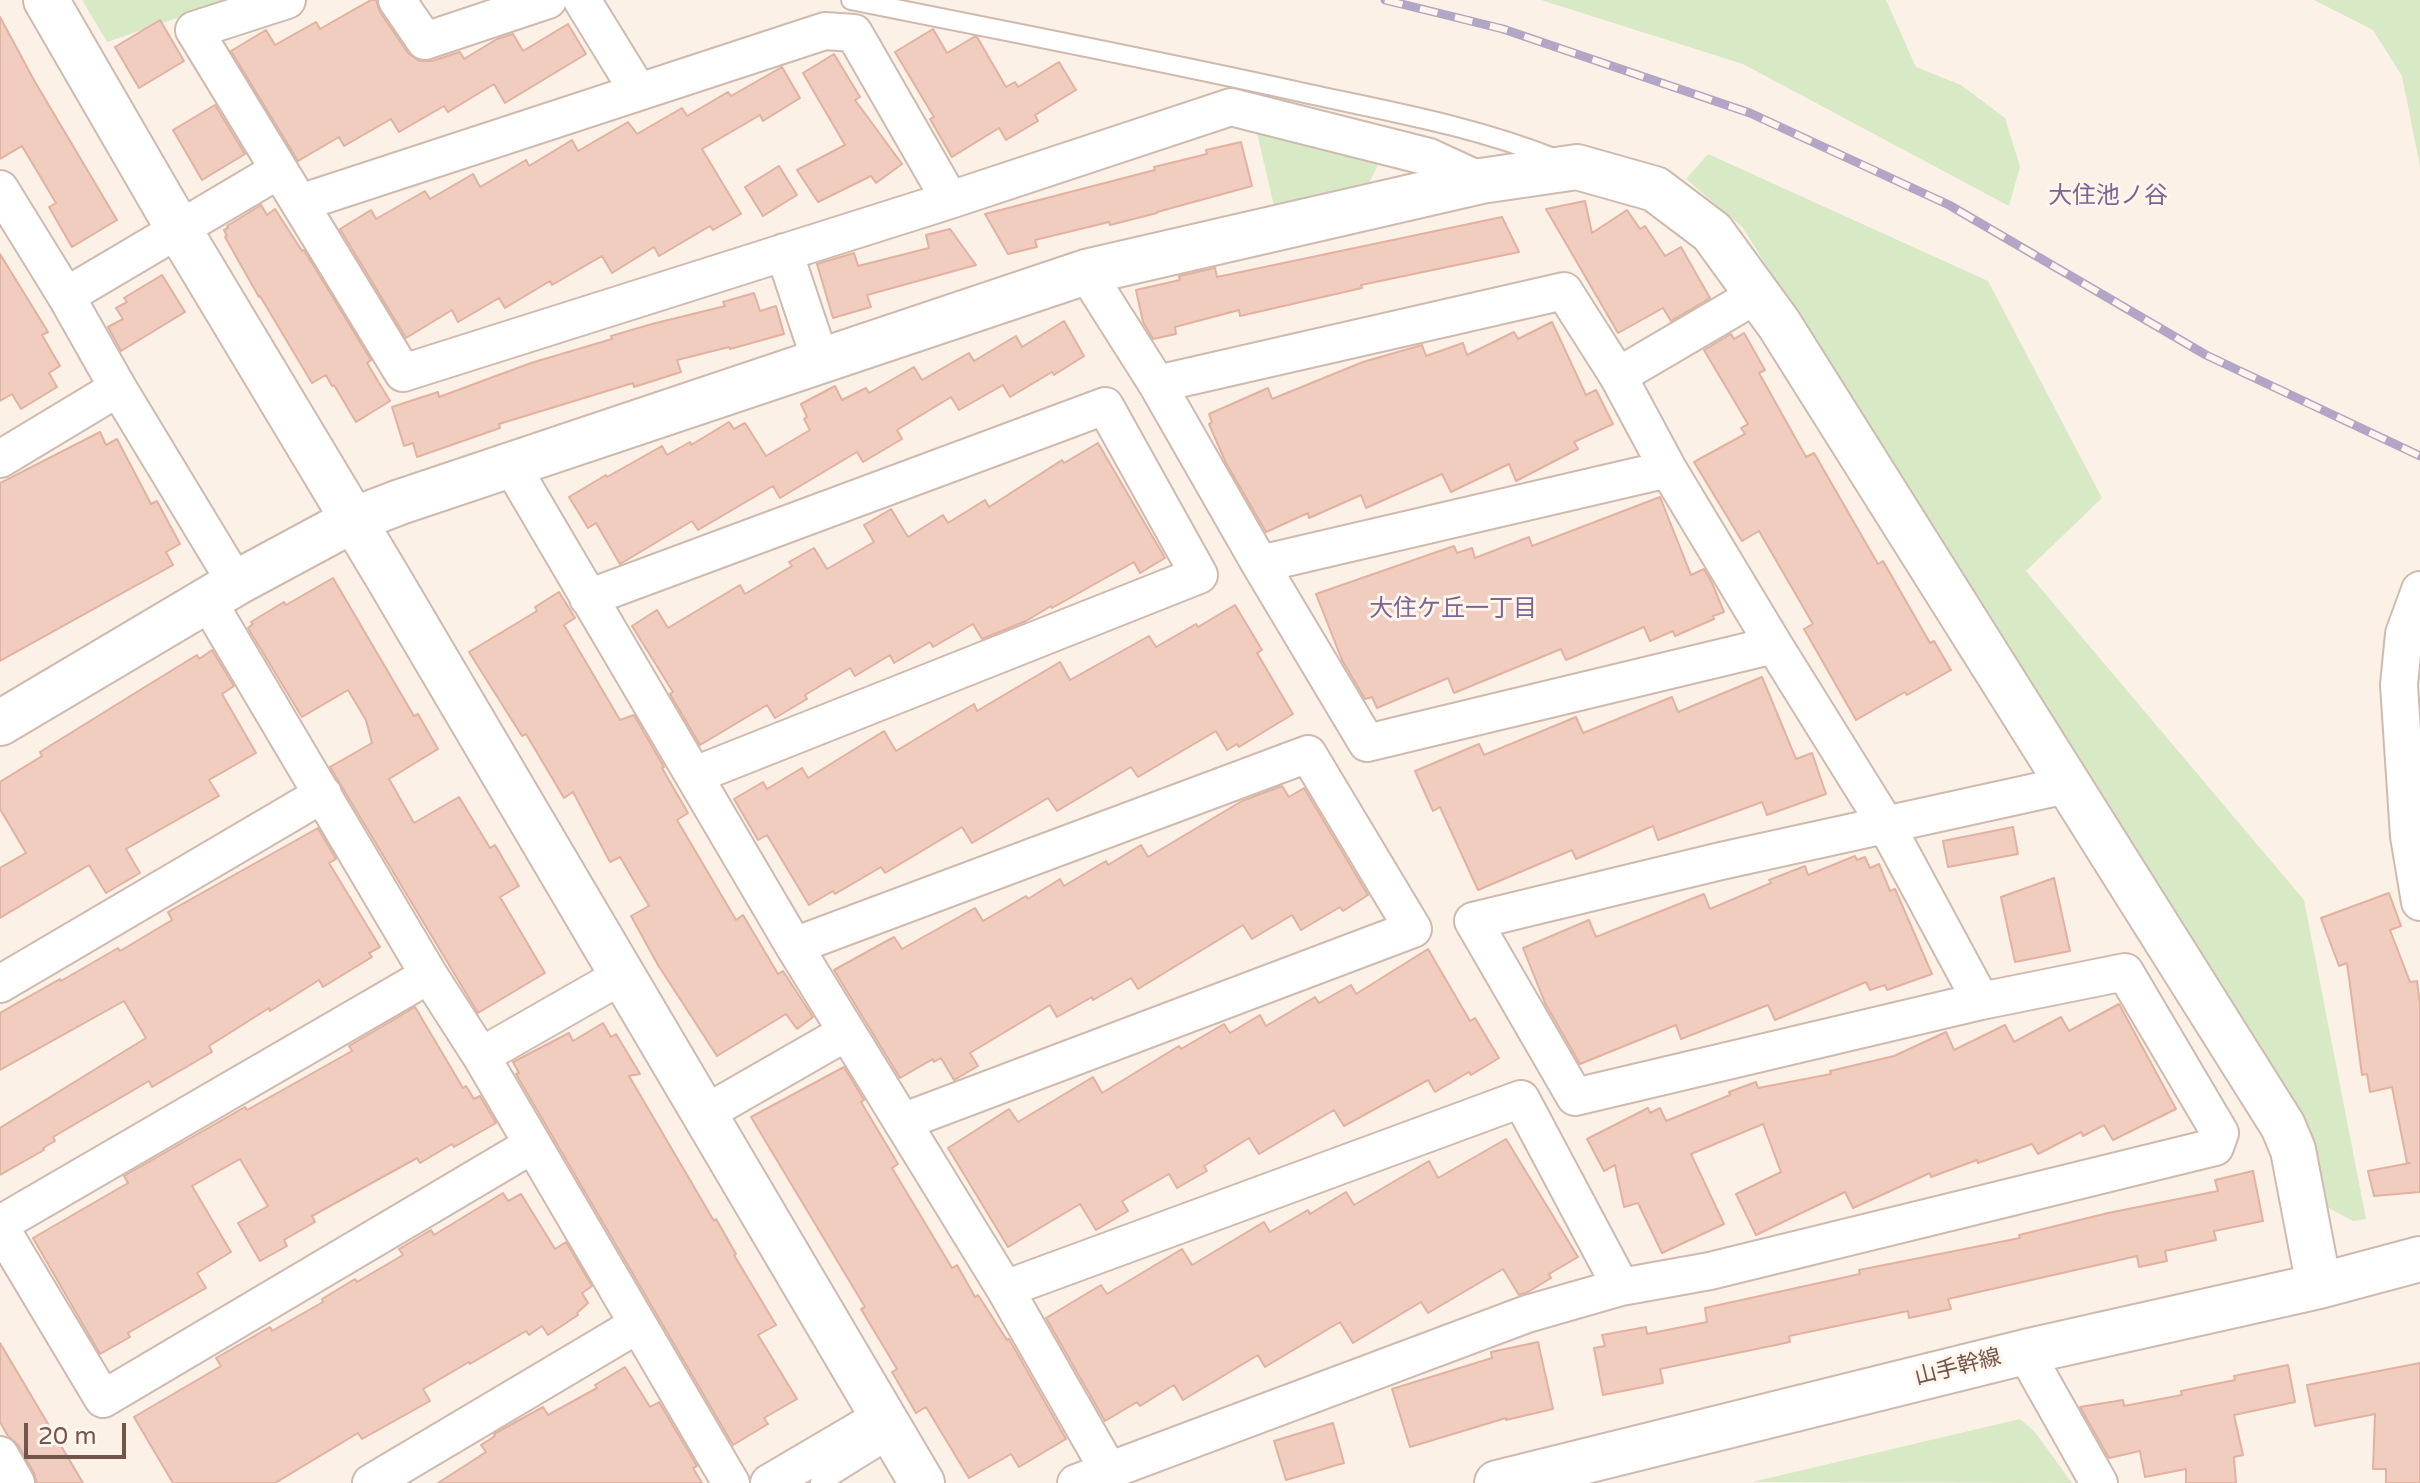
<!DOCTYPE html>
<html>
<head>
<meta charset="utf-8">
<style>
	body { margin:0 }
	#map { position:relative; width:2420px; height:1483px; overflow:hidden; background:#fcf1e6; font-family:"Varela Round",sans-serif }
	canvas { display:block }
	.scale { position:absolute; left:24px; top:1423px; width:102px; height:36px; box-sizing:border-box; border:4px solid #74554b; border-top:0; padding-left:10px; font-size:24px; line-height:28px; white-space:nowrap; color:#74554b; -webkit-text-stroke:6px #fef5ec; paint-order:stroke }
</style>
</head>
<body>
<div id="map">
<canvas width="2420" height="1483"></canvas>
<div class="scale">20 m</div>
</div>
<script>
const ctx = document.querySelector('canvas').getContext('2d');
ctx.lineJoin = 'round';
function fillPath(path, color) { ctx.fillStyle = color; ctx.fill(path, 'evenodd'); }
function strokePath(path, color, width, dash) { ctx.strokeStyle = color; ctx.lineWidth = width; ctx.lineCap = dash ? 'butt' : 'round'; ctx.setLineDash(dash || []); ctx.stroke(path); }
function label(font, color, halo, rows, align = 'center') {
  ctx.font = font + ' "Varela Round","Noto Sans JP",sans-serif'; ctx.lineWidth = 6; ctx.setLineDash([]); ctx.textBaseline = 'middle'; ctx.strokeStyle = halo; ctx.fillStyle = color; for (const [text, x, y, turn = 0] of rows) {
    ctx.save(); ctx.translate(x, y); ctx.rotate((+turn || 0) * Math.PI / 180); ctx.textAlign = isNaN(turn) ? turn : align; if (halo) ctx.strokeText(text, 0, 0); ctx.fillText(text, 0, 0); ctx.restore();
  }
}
fillPath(new Path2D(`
	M82,0h147l-122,42z
	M1541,0h345l30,67 45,18 44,33 15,49 -11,39 -266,-142z
	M2314,0h106v167l-18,-91 -29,-46z
	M1257,133l122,30 -10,20 -95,23z
	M1708,154l280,127 114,217 -76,73 278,329 62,319 -13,2 -28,-15 -16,-78 -345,-553 -222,-348 -56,-48z
	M2020,1419l15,13 37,51 -320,-1z`), '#d8e9c5');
const building = new Path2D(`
	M371,0h5l4,12 28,41 11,8h13l28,-9 4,7 33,-20 16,-5 10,17 45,-27 18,30 -81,49 -11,-19 -46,28 -4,-6 -45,26 -8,-13 -47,27 -5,-9 -41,24 -67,-110 35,-21 9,15 41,-23 4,7z
	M0,17l35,65 82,138 -45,27 -23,-40 7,-4 -34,-57 -22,13z
	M160,20l24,41 -45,27 -24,-41z
	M933,29l14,24 27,-16h3l29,50 9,-5 3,5 41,-25 17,28 -41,25 3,6 -32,19 -7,-12 -47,29 -22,-38 4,-2 -39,-65z
	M834,54l26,43 -5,3 47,64 -26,19 -5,-7 -53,26 -21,-32 48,-25 -42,-72z
	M782,67l18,31 -37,23 -3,-6 -58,34 39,65 -28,16 -3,-4 -51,30 -5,-9 -42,26 -10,-17 -50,29 -2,-4 -45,27 -6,-10 -41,24 -6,-12 -46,28 -66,-109 31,-19 5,9 49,-28 5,8 43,-25 7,13 46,-27 3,6 43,-26 6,11 50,-29 9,12 45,-26 5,8 41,-24 3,4z
	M215,105l30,49 -43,26 -29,-50z
	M1241,142l11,44 -95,26v1l-47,12 -1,-3 -74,18 2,7 -29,7 -23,-40 170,-44 -1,-3 53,-13 -1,-4z
	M779,166l18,29 -34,21 -18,-29z
	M1585,201l7,32 35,-23 13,19 5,-3 20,30 16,-9 29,51 -39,23 -8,-13 -45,25 -72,-124z
	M261,205l6,10 8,-6 27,42 2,-1 67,110 -4,3 23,38 -34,21 -22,-37 -2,1 -6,-11 -14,8 -52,-87 -1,1 -34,-60 2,-1 -3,-6 4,-2 -1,-2z
	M1502,217l17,35 -158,33 1,3 -122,28 -1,-6 -64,17 1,7 -23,5 -10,-17 -7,-32 44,-10 -1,-4 36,-8 2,9z
	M950,229l26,36 -109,30 4,12 -38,11 -16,-54 37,-11 4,13 71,-18 -3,-13z
	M0,254l48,78 -6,3 18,31 -11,7 8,14 -36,22 -9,-15 -12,7z
	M162,275l23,37 -64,39 -13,-24 15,-8 -7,-11 11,-6 -3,-4z
	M754,293l6,18 16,-5 8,28 -54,15 -1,-2 -52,13 4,12 -47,15 -1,-4 -134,41 1,4 -83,29 -4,-14 -9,3 -12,-39 46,-15 1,5 92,-34 81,-24 -1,-3 41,-12 73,-18 -2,-4z
	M1064,321l20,35 -30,19 -2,-3 -42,25 -7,-12 -44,25 -8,-13 -54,33 5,9 -39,23 -6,-10 -77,46 -7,-12 -75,44 -6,-9 -72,43 -24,-41 -8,5 -19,-31 37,-22 1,2 55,-31 5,9 23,-13 1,3 38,-23 5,7 11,-6 21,33 44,-26 -6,-11 3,-2 -6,-13 34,-18 7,14 24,-12 3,5 45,-26 8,13 47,-27 5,8 42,-25 6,11z
	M1552,322l34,73 10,-5 17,34 -39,18 4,7 -62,32 -7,-17 -58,28 -9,-18 -76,34 -5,-13 -52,23 -1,-5 -42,19 -40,-69 -17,-39 3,-2 -3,-8 59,-26 4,11 91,-37 59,-17 4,11 37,-13 4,12 47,-23 4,7z
	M1744,333l21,37 -6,3 47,84 8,-4 64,111 5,-3 47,82 4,-2 17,29 -44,25 -2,-3 -49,28 -52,-91 9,-5 -54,-93 -17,10 -48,-79 51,-28 -4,-6 7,-4 -44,-74 27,-16 3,5z
	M100,432l6,13 11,-6 34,65 6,-3 23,43 -14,8 7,13 -173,96v-178z
	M1098,443l67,115 -25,15 -6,-11 -82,46 -1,-2 -25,15 -44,18 -9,-15 -40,23 -3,-5 -36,21 -4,-8 -35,21 -5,-8 -45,27 2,4 -32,19 -8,-13 -67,40 -30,-51 3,-2 -41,-66 25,-16 11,18 72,-43 5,9 47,-28 -3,-4 25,-14 13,21 47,-27 -10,-17 27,-16 17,28 35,-22 5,8 37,-23 4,7 73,-47 2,3z
	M1660,497l31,78 13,-6 8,14 12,29 -11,4 1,3 -39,17 -2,-5 -23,10 -6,-14 -78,33 -5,-11 -107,44 -6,-15 -71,30 -5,-11 -7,2 -23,-39 -26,-66 138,-48 3,7 15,-5 3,10 54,-21 3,9z
	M333,578l81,138 4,-2 20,35 -49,30 25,44 45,-26 31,51 5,-3 24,41 -19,11 45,76 -67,40 -148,-246 42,-24 -6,-23 -18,-30 -46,27 -54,-89 5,-4 -2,-2 33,-20 2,3z
	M559,592l16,26 -11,7 56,95 14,-5 30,52 -2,1 26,45 -11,7 59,100 7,-5 35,59 5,-3 30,46 -16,12 -11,-15 -69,42 -59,-91 -27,-49 18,-10 -29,-49 -10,5 -37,-70 -9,6 -38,-64 -4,2 -53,-84 68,-41 -2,-4z
	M1235,605l27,45 -5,3 36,61 -54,33 -2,-3 -10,6 -11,-19 -78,46 -7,-10 -74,44 -9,-13 -76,45 -10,-16 -77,46 -4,-6 -46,27 -2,-3 -24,14 -42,-70 -9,5 -24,-41 29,-17 4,7 35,-21 6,10 76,-47 12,20 78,-47 3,7 83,-49 10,18 79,-44 7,11 40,-23 2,3z
	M212,650l22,36 -12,8 34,59 -47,27 10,16 -93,53 14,24 -34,20 -17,-28 -89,53v-50l26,-15 -26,-44v-27l42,-26 -2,-4 100,-62 57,-35 2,4z
	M1762,677l34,82 16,-6 14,41 -59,21 -5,-13 -104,38 -5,-14 -77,33 -4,-9 -94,40 -38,-83 -7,4 -18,-40 64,-27 5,11 92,-38 7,16 89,-36 6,15z
	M1282,786l7,11 15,-9 64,107 -25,16 -3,-4 -39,23 -9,-15 -40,24 -9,-14 -105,64 -7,-11 -38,22 -1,-3 -35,20 -7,-12 -80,48 8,13 -22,13 -2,1 -13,-22 -7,4 -1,-3 -33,19 -66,-108 60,-33 8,12 73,-41 8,13 43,-25 2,3 32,-20 4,7 42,-25 2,4 33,-20 7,12 94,-56z
	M2013,827l5,27 -70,13 -5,-26z
	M318,828l18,31 -7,4 51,84 -11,6 3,4 -49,30 -4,-7 -49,31 -1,-3 -60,38 3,6 -60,35 -3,-6 -96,56 2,4 -12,7 1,2 -44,25v-47l146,-90 -22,-37 -124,69v-57l60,-34 1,2 57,-33 2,3 52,-31 -4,-8z
	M1855,856l2,4 8,-3 5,11 9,-4 11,27 5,-2 37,85 -45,16 -2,-5 -15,5 -4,-8 -91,38 -7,-15 -87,34 -5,-14 -96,39 -35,-61 -22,-55 66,-28 7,17 108,-43 6,15 61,-26 -2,-3 36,-14 3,9z
	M2054,878l16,73 -55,11 -14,-65z
	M2389,893l12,33 -11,4 20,52 7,-1 3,24v187l-46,4 -6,-25 42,-8h-3l-15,-76 -22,5 -3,-18 -5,1 -15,-112 -8,3 -18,-48z
	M1428,949l42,72 5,-3 24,40 -28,17 -2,-3 -34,20 -7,-12 -84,46 -10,-16 -75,44 -10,-16 -45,28 3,5 -30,17 -8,-14 -47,27 6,10 -32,19 -16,-26 -72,43 -60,-99 61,-39 9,13 75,-45 9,16 77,-47 2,3 43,-25 6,9 30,-18 6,11 49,-29 4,6 32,-18 5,9z
	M2119,1004l57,105 -63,31 -9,-15 -21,11 -2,-4 -43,22 -6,-10 -54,19 -1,-3 -46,17 -1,-4 -77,35 -8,-16 -89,43 -20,-41 45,-22 -18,-48 -72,30 33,70 -62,29 -24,-50 -14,4 -9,-42 -11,6 -17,-32 61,-31 2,5 10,-5 6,13 64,-26 -1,-3 27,-10 2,6 73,-14 -1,-3 64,-15 52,-24 8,18 51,-25 9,17 47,-25 8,14z
	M415,1007l48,81 3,-2 8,13 6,-3 16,27 -42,24 -2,-3 -32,19 -3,-5 -105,58 3,6 -31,18 3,6 -27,15 -22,-38 30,-17 -28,-47 -48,27 39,66 -34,21 9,15 -78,45 2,4 -30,17 -67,-116 95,-55 -4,-7 121,-69 2,3 105,-59 -3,-5z
	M603,1023l8,14 5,-3 24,40 -11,2 85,145 2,-2 20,35 -2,1 42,70 -18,10 39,64 -33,19 4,6 -35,21 -217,-371 3,-1 -6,-11 56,-29 4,8z
	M844,1067l20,33 -3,2 37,62 -6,4 60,100 5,-3 18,32 3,-2 29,45 2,-1 57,100 -47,28 -8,-13 -42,24 -43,-71 -10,6 -24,-41 5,-3 -36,-60 4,-2 -114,-190z
	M1506,1139l72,118 -29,17 2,4 -23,14 -9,3 -16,-26 -75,44 -7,-11 -68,41 -13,-21 -75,45 -7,-12 -75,45 -9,-15 -34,21 -3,-4 -32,19 -59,-103 55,-33 6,9 75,-45 10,16 72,-43 6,10 38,-22 2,4 36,-22 8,13 75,-44 9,17z
	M2253,1171l10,50 -49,10 2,9 -51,11 2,10 -28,6 -2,-11 -189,43 3,10 -42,9 -1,-7 -119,25 1,6 -130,27 3,14 -60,12 -9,-47 11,-2 -3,-11 44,-8 1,7 60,-12 -2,-14 155,-34 -1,-4 161,-32 -1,-3 89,-22 110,-22 -3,-11z
	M503,1193l5,8 13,-7 34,55 11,-7 26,44 -10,7 6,10 -11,10 1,2 -30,20 -6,-9 -13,9 -3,-4 -56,33 -1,-2 -46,27 7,12 -68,38 -4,-6 -83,50h-102l-39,-66 87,-51 -5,-8 54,-31 2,4 51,-29 -1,-3 33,-20 2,3 46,-27 -4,-6 32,-19 3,5z
	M1538,1342l15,67 -47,11v-2l-96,29 -18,-58 100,-31 -1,-6z
	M0,1343l83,140h-46l-3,-10 -16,-28 -10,-9 -8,-14z
	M2420,1363v120h-34v-14h-13l2,-55 -60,12 -8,-41z
	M2288,1365l7,37 -61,13 9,40 -9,2 2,26h-50v-14l-41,8 -5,-26 -31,7 -29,-51 43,-7 1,6 58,-11 -1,-4 54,-11 -1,-4z
	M625,1367l25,40 9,-5 38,64 -4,2 9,15h-264l48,-31 -5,-7 14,-9 -1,-2 49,-27 5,8 49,-27 -2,-3z
	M1333,1423l11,40 -58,17 -12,-39z`);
fillPath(building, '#f0cdbf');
strokePath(building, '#e2b19f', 2);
const service = new Path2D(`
	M851,0c153,31 306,60 458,94 83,18 168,33 247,65
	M820,1483l74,-46`);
const minor = new Path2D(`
	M287,0l-93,30 209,343 547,-173 281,-93 198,50 52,24
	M397,0l28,41 123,-41
	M582,0l56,91
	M0,189l66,107 52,92 118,195
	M300,203l525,-172 29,2 96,167
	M784,252l37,110
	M1086,272l71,112 103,180 107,179 407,-98
	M66,296l213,-126
	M1618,376l140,-82
	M1157,384l407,-93 54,85 50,93 106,176 112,180 95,176
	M0,459l118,-71
	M511,465l283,481 211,343 104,182
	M1260,564l408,-95
	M2420,590l-16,44 -5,51 10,151 11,66
	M588,598l517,-192 94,169 -504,200
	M207,600l222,375 52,81 250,427
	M794,946l514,-192 105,175 -511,193
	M0,984l323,-190
	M481,1056l140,-80
	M704,1114l143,-82
	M0,1224l429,-249
	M0,1227l103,172 429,-254
	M1005,1289l516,-190 100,188
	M2025,1352l74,131
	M0,1455l16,28
	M371,1483l266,-158
	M769,1483l114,-67
	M1076,1483l451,-169 94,-27 89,-16 505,-124 5,-14 -95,-161 -144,29 -406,96 -102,-176 248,-60 346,-76`);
const tertiary = new Path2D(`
	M46,0l132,228 209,348 535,907
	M0,723l236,-140 117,-63 47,-18 686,-230 395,-91 96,-14 78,22 57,43 67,92 504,802 10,24 26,136
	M1497,1483l528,-131 294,-66 101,-27`);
strokePath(service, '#cfbaaf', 22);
strokePath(minor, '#cfbaaf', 40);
strokePath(tertiary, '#cfbaaf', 48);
strokePath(service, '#fff', 18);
strokePath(minor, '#fff', 36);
strokePath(tertiary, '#fff', 44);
const rail = new Path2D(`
	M1385,0l118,29 247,84 199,92 257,150 214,101`);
strokePath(rail, '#b2a5c5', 9);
strokePath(rail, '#fef5ec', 6, [18]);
label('22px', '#74554b', '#fef5ec', [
	["山手幹線",1958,1368,-14]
]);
label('24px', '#7c6391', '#fef5ec', [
	["大住池ノ谷",2108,197],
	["大住ケ丘一丁目",1453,610]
]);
</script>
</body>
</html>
